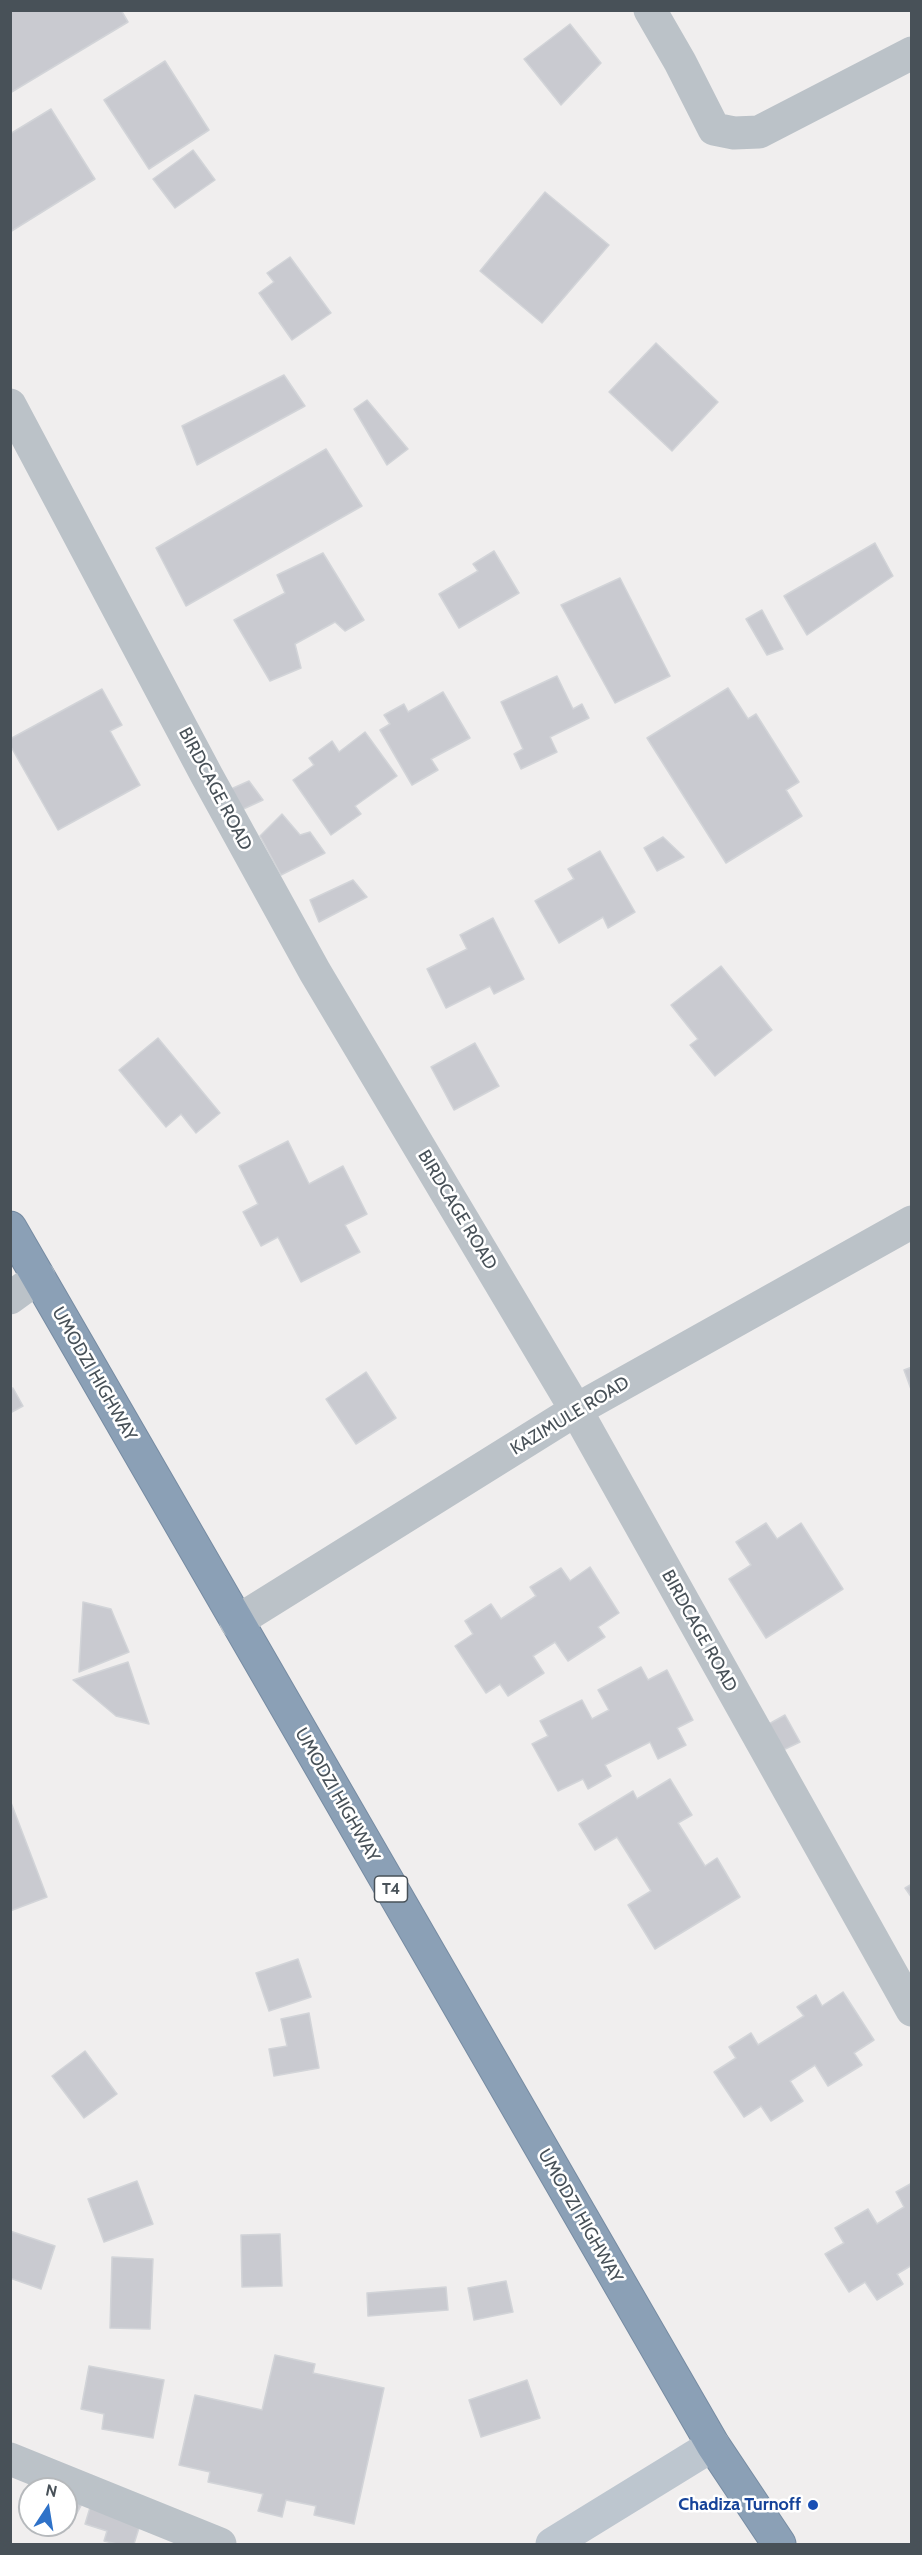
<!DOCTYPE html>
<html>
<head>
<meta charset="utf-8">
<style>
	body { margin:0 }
	#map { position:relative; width:922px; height:2555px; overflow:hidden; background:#f0eeee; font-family:Cabin,sans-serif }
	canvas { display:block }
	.frame { position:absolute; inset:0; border:12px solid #485158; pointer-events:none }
	.north { position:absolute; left:18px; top:2477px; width:60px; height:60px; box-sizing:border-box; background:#fff; border:2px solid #b6b9bc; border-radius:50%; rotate:12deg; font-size:16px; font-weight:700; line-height:24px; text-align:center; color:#485158 }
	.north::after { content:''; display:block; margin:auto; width:21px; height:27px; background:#2f72c8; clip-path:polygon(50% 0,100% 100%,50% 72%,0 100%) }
</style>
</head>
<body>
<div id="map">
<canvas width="922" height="2555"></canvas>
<div class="frame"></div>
<div class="north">N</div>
</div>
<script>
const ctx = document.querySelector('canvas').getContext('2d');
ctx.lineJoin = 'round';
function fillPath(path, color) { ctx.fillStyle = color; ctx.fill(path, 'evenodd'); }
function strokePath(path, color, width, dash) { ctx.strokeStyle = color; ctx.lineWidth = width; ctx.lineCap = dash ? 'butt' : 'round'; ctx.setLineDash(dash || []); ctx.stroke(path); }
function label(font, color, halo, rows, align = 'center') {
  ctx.font = font + ' Cabin,sans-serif'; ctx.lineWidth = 5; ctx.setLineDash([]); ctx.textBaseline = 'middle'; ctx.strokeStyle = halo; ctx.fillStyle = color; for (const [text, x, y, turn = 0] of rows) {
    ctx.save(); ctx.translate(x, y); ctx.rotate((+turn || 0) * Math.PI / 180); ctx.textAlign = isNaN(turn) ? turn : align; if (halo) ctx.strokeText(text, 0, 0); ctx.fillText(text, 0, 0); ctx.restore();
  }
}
const building = new Path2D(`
	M10,10h111l7,12 -118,71z
	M570,24l31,39 -40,42 -37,-46z
	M165,61l44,69 -60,39 -45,-69z
	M51,109l44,70 -85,53v-98z
	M193,150l22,30 -40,28 -22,-29z
	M545,192l64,53 -67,78 -62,-52z
	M290,257l41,56 -39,27 -33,-47 15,-11 -7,-9z
	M656,343l62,59 -46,49 -63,-59z
	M284,375l21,31 -108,59 -15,-39z
	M367,400l41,49 -21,16 -33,-56z
	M326,449l36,57 -176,100 -30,-58z
	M875,543l18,33 -86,59 -23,-39z
	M494,551l25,42 -60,35 -20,-34 39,-23 -5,-7z
	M323,553l41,67 -19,11 -10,-9 -40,22 6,24 -31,13 -36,-61 51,-27 -8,-18z
	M620,578l50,98 -55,27 -54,-98z
	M762,610l21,39 -16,6 -21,-36z
	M557,676l16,33 9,-5 7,14 -39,19 7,15 -36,17 -7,-15 9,-5 -22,-47z
	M728,688l20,31 8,-5 43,68 -13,8 16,26 -76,47 -79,-125z
	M102,689l20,36 -12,6 30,54 -82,45 -48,-85v-6z
	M443,692l27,46 -39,21 7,11 -26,15 -32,-55 10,-6 -6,-9 20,-11 4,8z
	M365,732l32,44 -42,30 6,8 -30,21 -38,-55 21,-15 -5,-7 23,-17 7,11z
	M249,781l14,19 -24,11 -8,-22z
	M282,814l18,21 10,-3 15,21 -44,22 -21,-39z
	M663,837l21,20 -27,14 -13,-23z
	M600,851l35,61 -27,16 -5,-11 -44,26 -24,-42 39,-22 -6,-10z
	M353,880l14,17 -48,25 -9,-22z
	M493,918l31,61 -30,15 -4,-8 -44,22 -19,-39 40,-20 -7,-14z
	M721,966l51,64 -57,46 -25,-31 8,-6 -27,-34z
	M158,1038l62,75 -24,20 -15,-19 -15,13 -47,-57z
	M475,1043l24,43 -45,24 -23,-43z
	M288,1141l21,43 34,-18 24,48 -22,11 15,27 -59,30 -23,-45 -17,9 -18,-34 15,-8 -19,-38z
	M912,1367v25l-8,-22z
	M366,1372l30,46 -40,26 -30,-45z
	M13,1388l10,18 -13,7v-24z
	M766,1523l11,16 24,-16 42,66 -77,49 -37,-59 22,-14 -15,-23z
	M590,1567l29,46 -21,14 7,10 -37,24 -13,-19 -22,14 11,17 -36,23 -8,-12 -14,9 -31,-47 18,-12 -8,-13 26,-17 10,15 35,-23 -6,-9 31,-19 9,13z
	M83,1602l28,7 18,43 -50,20z
	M128,1662l21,62 -33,-8 -43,-36z
	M641,1667l7,13 19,-10 26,50 -16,8 9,17 -28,14 -8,-17 -45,23 6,11 -23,13 -5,-10 -25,12 -26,-47 16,-8 -8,-15 42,-21 10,19 17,-9 -11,-20z
	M785,1715l15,27 -19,9 -14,-26z
	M670,1779l22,36 -14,8 27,43 12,-8 23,39 -85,52 -27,-44 23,-14 -34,-54 -22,13 -16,-26 54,-33 4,8z
	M10,1800l37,97 -37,14z
	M912,1884v14l-7,-10z
	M298,1959l13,38 -42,14 -13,-38z
	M843,1992l31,48 -20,13 8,12 -34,21 -13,-21 -25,16 13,20 -32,20 -10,-15 -17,11 -30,-45 22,-14 -7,-11 22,-14 7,12 46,-29 -7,-9 19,-12 6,11z
	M309,2013l10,55 -45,8 -5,-27 18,-3 -6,-27z
	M85,2051l32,43 -33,24 -32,-42z
	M137,2181l16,43 -49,18 -16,-43z
	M912,2183v82l-15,9 6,10 -26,16 -12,-18 -16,10 -24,-38 19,-11 -9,-15 33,-19 9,15 27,-17 -8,-15z
	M10,2231l45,15 -14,43 -31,-11z
	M280,2234l2,52 -40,1 -1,-52z
	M112,2257l41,2 -3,70 -40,-1z
	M506,2281l7,31 -39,8 -6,-32z
	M446,2287l2,23 -80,6 -1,-23z
	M275,2355l40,9 -2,9 71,15 -30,136 -40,-9 2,-9 -30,-6 -4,17 -24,-6 5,-17 -55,-12 2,-10 -31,-7 16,-70 67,15z
	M89,2366l75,14 -11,58 -51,-9 2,-15 -23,-5z
	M527,2380l13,38 -59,19 -12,-37z
	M33,2477l24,12h-27v19l-10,-5z
	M66,2494l17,8 -14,26 -5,-3h2z
	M92,2501l51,14 -9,29h-17l-13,-3 3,-10 -22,-7z`);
fillPath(building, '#c9cad0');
strokePath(building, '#d2d4d8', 1.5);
const highway = new Path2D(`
	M10,1228l703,1217 66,99`);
strokePath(highway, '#768ba2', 35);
strokePath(new Path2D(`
	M650,10l30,52 34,67 20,4 25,-1 153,-79
	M10,405l197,371 108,196 261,438 336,600
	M10,1298l29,-21
	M236,1622l340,-212 336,-188
	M10,2459l210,85`), '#bbc2c8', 33);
strokePath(new Path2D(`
	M552,2544l161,-99`), '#bdc6cf', 33);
strokePath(highway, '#8ba0b6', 33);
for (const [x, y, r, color] of [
	[813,2505,6,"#1a4fb4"]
]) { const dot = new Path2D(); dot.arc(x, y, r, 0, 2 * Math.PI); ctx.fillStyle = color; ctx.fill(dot); strokePath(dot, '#fff', 2); }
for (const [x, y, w] of [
	[391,1889,33]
]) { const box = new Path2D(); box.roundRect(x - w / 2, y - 13, w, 26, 4.5); ctx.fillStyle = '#fff'; ctx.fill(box); strokePath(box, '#485158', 1.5); }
label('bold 16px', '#485158', null, [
	["T4",391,1889]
]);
label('18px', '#485158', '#fff', [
	["BIRDCAGE ROAD",215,789,62],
	["BIRDCAGE ROAD",457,1210,59],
	["UMODZI HIGHWAY",94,1374,60],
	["KAZIMULE ROAD",570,1416,-31],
	["BIRDCAGE ROAD",699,1631,61],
	["UMODZI HIGHWAY",337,1795,60],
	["UMODZI HIGHWAY",580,2216,60]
]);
label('bold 18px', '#164399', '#fff', [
	["Chadiza Turnoff",801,2505]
], 'right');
</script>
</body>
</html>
